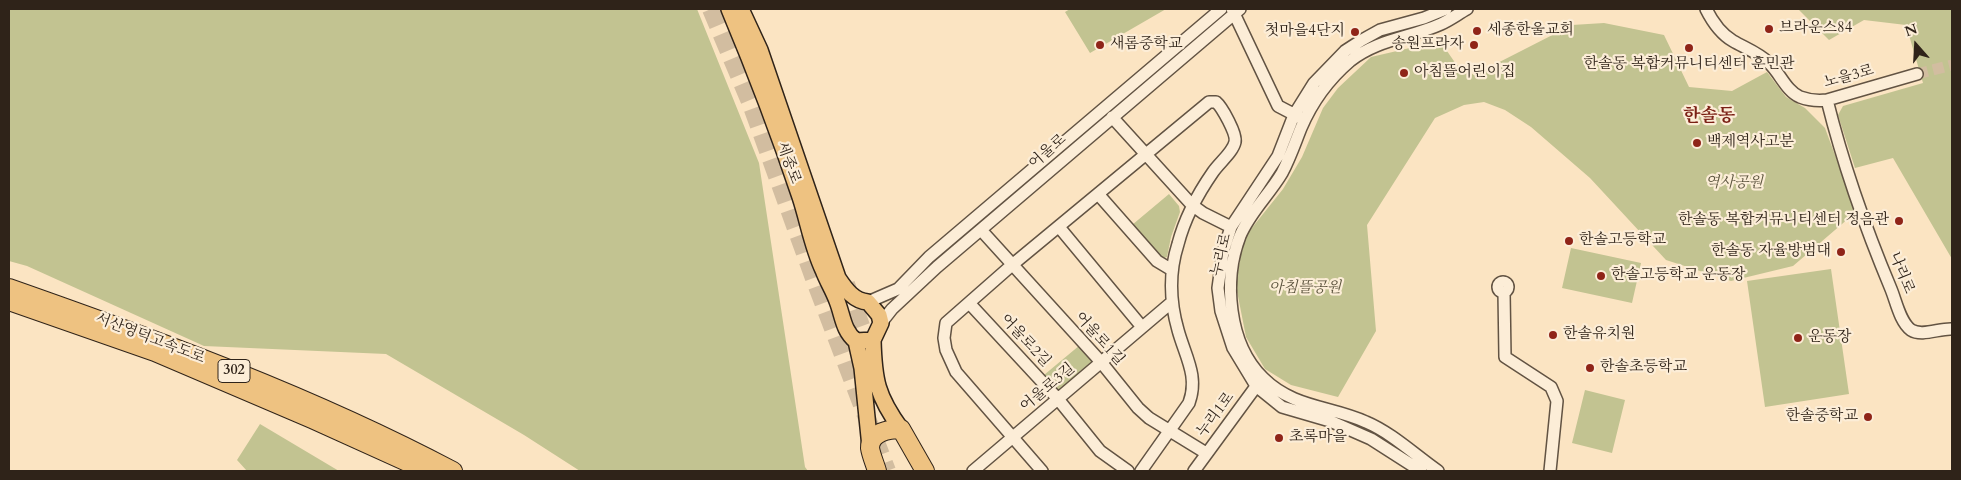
<!DOCTYPE html>
<html>
<head>
<meta charset="utf-8">
<style>
	body { margin:0 }
	#map { position:relative; width:1961px; height:480px; overflow:hidden; background:#fbe4c2; font-family:Cardo,serif }
	canvas { display:block }
	.frame { position:absolute; inset:0; border:10px solid #2f2319; pointer-events:none }
	.north { position:absolute; left:1891px; top:20px; width:50px; height:50px; -webkit-text-stroke:4px #fcedd7; paint-order:stroke; rotate:341deg; font-size:14px; font-weight:700; line-height:20px; text-align:center; color:#2f2319 }
	.north::after { content:''; display:block; margin:auto; width:18px; height:22px; background:#2f2319; clip-path:polygon(50% 0,100% 100%,50% 72%,0 100%) }
</style>
</head>
<body>
<div id="map">
<canvas width="1961" height="480"></canvas>
<div class="frame"></div>
<div class="north">N</div>
</div>
<script>
const ctx = document.querySelector('canvas').getContext('2d');
ctx.lineJoin = 'round';
function fillPath(path, color) { ctx.fillStyle = color; ctx.fill(path, 'evenodd'); }
function strokePath(path, color, width, dash) { ctx.strokeStyle = color; ctx.lineWidth = width; ctx.lineCap = dash ? 'butt' : 'round'; ctx.setLineDash(dash || []); ctx.stroke(path); }
function label(font, color, halo, rows, align = 'center') {
  ctx.font = font + ' Cardo,"Noto Serif KR",serif'; ctx.lineWidth = 4.5; ctx.setLineDash([]); ctx.textBaseline = 'middle'; ctx.strokeStyle = halo; ctx.fillStyle = color; for (const [text, x, y, turn = 0] of rows) {
    ctx.save(); ctx.translate(x, y); ctx.rotate((+turn || 0) * Math.PI / 180); ctx.textAlign = isNaN(turn) ? turn : align; if (halo) ctx.strokeText(text, 0, 0); ctx.fillText(text, 0, 0); ctx.restore();
  }
}
fillPath(new Path2D(`
	M9,9h688l62,154 46,304 3,4h-228l-56,-36 -138,-81 -182,-8 -177,-80 -18,-5z
	M1070,9h96l-76,44 -25,-41z
	M1798,9h154v250l-59,-101 -38,10 -17,-53 5,-9 80,-23 -17,-58 -42,-5 -35,20z
	M1604,23l60,12 25,52 43,4 35,-19 19,25 19,11 20,20 31,84 -63,54 -62,15 -65,-21 -76,-82 -59,-51 -26,-17 -21,-8 -20,3 -29,13 -68,107 9,106 -38,66 -47,-12 -26,-16 -19,-32 -10,-51 7,-47 40,-50 19,-32 21,-49 15,-20 33,-31 69,-16 16,23 18,11 98,-50z
	M1169,194l10,12 1,6 -9,25 -4,20 -6,2 -29,-34z
	M1571,248l70,15 -9,40 -70,-15z
	M1831,269l18,125 -84,13 -18,-126z
	M1080,345l14,15v5l-30,26h-6l-14,-16z
	M1585,390l40,10 -13,53 -40,-10z
	M260,424l79,47h-92l-10,-11z`), '#c2c391');
strokePath(new Path2D(`
	M1917,74l35,-9`), '#d2bda0', 11, [11, 5.5]);
strokePath(new Path2D(`
	M711,9l40,95 64,177 72,190
	M846,284l25,70`), '#d2bda0', 18, [18, 9]);
const minor = new Path2D(`
	M1232,9l46,97 23,12
	M1706,9c6,12 15,25 27,32 12,7 26,12 36,22 11,10 17,28 31,34 8,3 18,4 27,3l90,-26
	M1827,100c16,64 38,127 64,189 5,12 9,33 20,41 11,7 29,-2 41,-1
	M1112,117l80,88 11,8 28,14
	M1098,194l59,67 15,9
	M1059,227l83,100
	M981,230l120,132 37,46 11,10 57,35
	M1498 287a5 5 0 1 1 10 0a5 5 0 1 1-10 0Z
	M1504,292l1,65 46,30 6,14 -7,70
	M868,302l30,-13 31,-32 292,-248
	M970,304l88,95 42,52 28,20
	M881,323l11,-14 45,-42 303,-258
	M973,471l199,-169
	M1042,471l-86,-99 -10,-22 -2,-12 2,-15 66,-58 197,-163h7c6,5 21,32 19,40 -2,10 -16,21 -22,30 -16,23 -28,45 -35,72 -9,28 -8,58 0,86 7,26 21,46 11,73l-48,68
	M1194,471l66,-90
	M1421,471l-50,-32 -41,-18 -48,-14 -26,-21 -23,-38 -12,-37 -3,-23 5,-36 8,-25 47,-71 16,-41 20,-32 31,-32 17,-11 18,-10 44,-12 22,-9
	M1438,471c-23,-16 -46,-38 -72,-49 -35,-16 -73,-14 -103,-44 -35,-34 -40,-98 -23,-142 10,-24 29,-41 42,-63 8,-15 13,-30 19,-45 11,-26 28,-49 49,-67 28,-22 60,-23 91,-37 9,-4 17,-10 26,-15`);
const major = new Path2D(`
	M729,9c26,62 50,125 71,188 8,24 12,50 23,73 4,11 10,20 14,31 6,15 6,30 19,40l17,-1 8,-17 -2,-8 -11,-13c-14,-1 -22,-12 -30,-24l-78,-228 -19,-41
	M873,340c1,40 4,56 28,89
	M856,341l6,27 8,79`);
const highway = new Path2D(`
	M9,288c151,53 302,108 444,183
	M9,301l146,51 157,67 115,52
	M877,471c-2,-7 -6,-16 -7,-23 0,-16 19,-19 31,-19l24,42`);
strokePath(minor, '#625343', 14);
strokePath(major, '#2f2319', 18);
strokePath(highway, '#2f2319', 20);
strokePath(minor, '#fcedd7', 11);
strokePath(major, '#eec281', 15);
strokePath(highway, '#eec281', 18);
for (const [x, y, r, color] of [
	[1769,29,5,"#8f2418"],
	[1477,31,5,"#8f2418"],
	[1355,32,5,"#8f2418"],
	[1100,45,5,"#8f2418"],
	[1474,45,5,"#8f2418"],
	[1689,48,5,"#8f2418"],
	[1404,73,5,"#8f2418"],
	[1697,143,5,"#8f2418"],
	[1899,221,5,"#8f2418"],
	[1569,241,5,"#8f2418"],
	[1841,252,5,"#8f2418"],
	[1601,276,5,"#8f2418"],
	[1553,335,5,"#8f2418"],
	[1798,338,5,"#8f2418"],
	[1590,368,5,"#8f2418"],
	[1868,417,5,"#8f2418"],
	[1279,438,5,"#8f2418"]
]) { const dot = new Path2D(); dot.arc(x, y, r, 0, 2 * Math.PI); ctx.fillStyle = color; ctx.fill(dot); strokePath(dot, '#fcedd7', 2); }
for (const [x, y, w] of [
	[234,371,32]
]) { const box = new Path2D(); box.roundRect(x - w / 2, y - 11.5, w, 23, 4); ctx.fillStyle = '#fcedd7'; ctx.fill(box); strokePath(box, '#2f2319', 1); }
label('bold 14px', '#2f2319', null, [
	["302",234,371]
]);
label('15px', '#2f2319', '#fcedd7', [
	["브라운스84",1779,29],
	["세종한울교회",1487,31],
	["첫마을4단지",1345,32,"right"],
	["새롬중학교",1110,45],
	["송원프라자",1464,45,"right"],
	["한솔동 복합커뮤니티센터 훈민관",1689,65,"center"],
	["아침뜰어린이집",1414,73],
	["백제역사고분",1707,143],
	["한솔동 복합커뮤니티센터 정음관",1889,221,"right"],
	["한솔고등학교",1579,241],
	["한솔동 자율방범대",1831,252,"right"],
	["한솔고등학교 운동장",1611,276],
	["한솔유치원",1563,335],
	["운동장",1808,338],
	["한솔초등학교",1600,368],
	["한솔중학교",1858,417,"right"],
	["초록마을",1289,438]
], 'left');
label('15px', '#2f2319', '#fcedd7', [
	["노을3로",1849,77,-15],
	["어울로",1048,152,-41],
	["세종로",788,163,70],
	["누리로",1222,255,-76],
	["나리로",1901,273,68],
	["서산영덕고속도로",150,339,21],
	["어울로1길",1099,339,48],
	["어울로2길",1025,341,47],
	["어울로3길",1048,388,-40],
	["누리1로",1216,415,-53]
]);
label('italic 15px', '#5b533d', '#fcedd7', [
	["역사공원",1734,184],
	["아침뜰공원",1305,289]
]);
label('bold 18px', '#7a1f14', '#fcedd7', [
	["한솔동",1709,117]
]);
</script>
</body>
</html>
